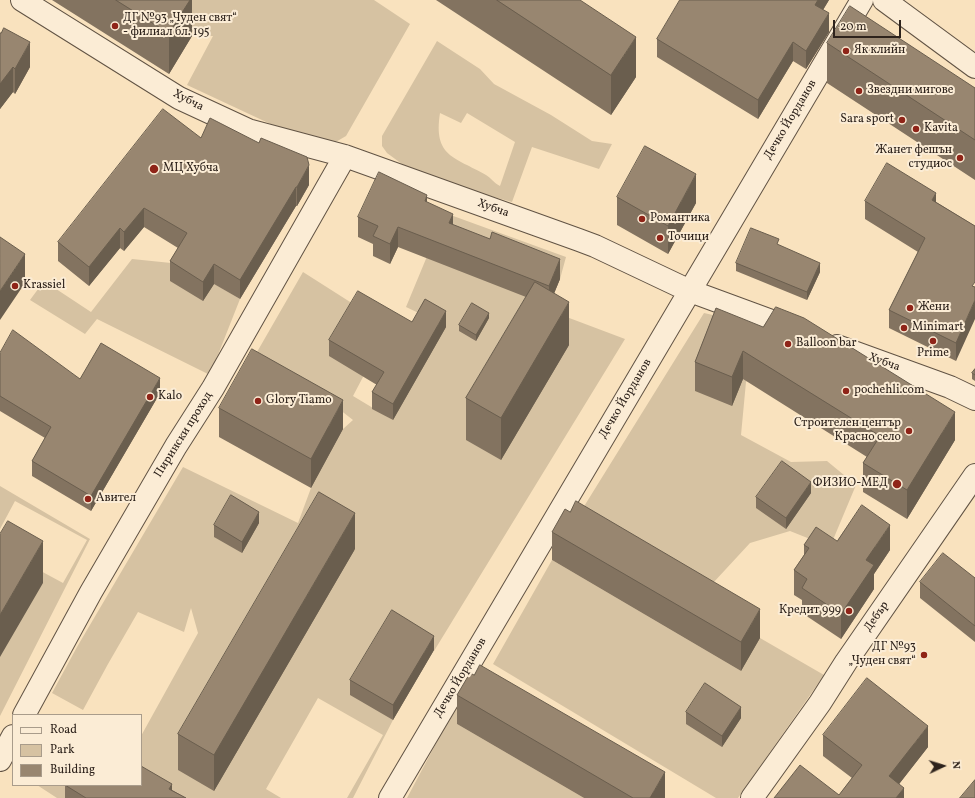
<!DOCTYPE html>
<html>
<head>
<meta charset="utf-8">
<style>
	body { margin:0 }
	#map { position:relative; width:975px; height:798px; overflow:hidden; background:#f9e2be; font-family:Vollkorn,serif }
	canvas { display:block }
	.legend { position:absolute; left:12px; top:714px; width:130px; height:72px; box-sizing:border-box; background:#fbecd5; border:1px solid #a99c8b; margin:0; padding:5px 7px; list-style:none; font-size:12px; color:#2e231c }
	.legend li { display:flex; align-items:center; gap:8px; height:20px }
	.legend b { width:20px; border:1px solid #a99c8b }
	.north { position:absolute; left:923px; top:746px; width:40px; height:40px; -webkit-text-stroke:3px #fbecd5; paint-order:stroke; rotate:86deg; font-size:11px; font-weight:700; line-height:16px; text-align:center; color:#2e231c }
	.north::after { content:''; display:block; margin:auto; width:14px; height:18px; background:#2e231c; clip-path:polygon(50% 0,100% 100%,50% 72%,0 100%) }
	.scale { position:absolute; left:833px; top:20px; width:68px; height:18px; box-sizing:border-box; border:2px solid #2e231c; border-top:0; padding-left:5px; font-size:12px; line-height:14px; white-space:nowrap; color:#2e231c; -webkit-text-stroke:3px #fbecd5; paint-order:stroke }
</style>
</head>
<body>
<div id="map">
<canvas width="975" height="798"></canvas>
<ul class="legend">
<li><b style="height:5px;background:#fbecd5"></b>Road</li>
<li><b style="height:11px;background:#d6c2a2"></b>Park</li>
<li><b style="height:11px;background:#988670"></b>Building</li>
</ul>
<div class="north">N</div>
<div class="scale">20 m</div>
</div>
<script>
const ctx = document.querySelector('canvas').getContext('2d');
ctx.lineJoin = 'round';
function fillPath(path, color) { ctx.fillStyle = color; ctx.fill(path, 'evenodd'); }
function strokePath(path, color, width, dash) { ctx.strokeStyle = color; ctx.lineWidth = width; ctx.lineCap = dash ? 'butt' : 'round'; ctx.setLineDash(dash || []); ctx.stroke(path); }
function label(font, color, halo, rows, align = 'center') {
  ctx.font = font + ' Vollkorn,serif'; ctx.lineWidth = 4; ctx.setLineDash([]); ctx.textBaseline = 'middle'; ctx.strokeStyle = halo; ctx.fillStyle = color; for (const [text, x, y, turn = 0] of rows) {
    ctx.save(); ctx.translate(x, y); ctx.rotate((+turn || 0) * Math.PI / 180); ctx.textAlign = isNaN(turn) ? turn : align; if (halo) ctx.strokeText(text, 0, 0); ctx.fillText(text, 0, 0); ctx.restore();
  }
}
fillPath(new Path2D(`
	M145,0h229l36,24 -64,112 -12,7 -57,-16 -90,-42 26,-49h-14z
	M437,41l43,28 14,15 57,31 41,26 20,3 -13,25 -67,-22 -20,55 -22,-6 -1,2 -83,-31 -19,-14 -5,-7v-10zM440,113l21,10 6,-10 48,29 -15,44c-6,-3 -9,-8 -14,-11 -31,-18 -53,-18 -46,-62z
	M445,213l121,44 -6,22 -11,27 7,7 69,26 -191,312 -42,-25 1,94 -40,78h-6l36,-63 -65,-37 -52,91 15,9h-116l-24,-14v-48l57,-103 -7,-25 -7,24 -46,-20 -30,52 -25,46 -31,-17 25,-46 106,-180 115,56 13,-35 32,-59 10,-9 -46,-36 -50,-32 46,-80 55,35 5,70 -10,19 40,24 32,-104 -19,-9z
	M132,259l49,5 59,35 -30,76 -113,-56 -12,15 -55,-34 14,-19 47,31z
	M704,313l75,17 -33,52 -5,53 50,27 36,-1 29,24 -26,62 -40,-16 -40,12 -37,40 -130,-75z
	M0,486l90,53 -90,177v-167l63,34 24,-43 -72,-39 -15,28z
	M552,560l189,111 19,-33 64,37 -86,123h-22l-223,-134z
	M466,687l-9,37 127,74h-177z
	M37,785h39l-8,13h-11z`), '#d6c2a2');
const minor = new Path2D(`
	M22,0l157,98 69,32 97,26 234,84 16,6 95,45 106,39
	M884,0l91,67
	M837,346l113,41 25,12
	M24,715l67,-123 85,-146 37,-58 132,-232
	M0,760l13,-24
	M390,798l472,-798
	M752,798l68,-95 26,-41 129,-187`);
strokePath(minor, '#615344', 24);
strokePath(minor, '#fbecd5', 22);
fillPath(new Path2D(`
	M52,0h140v36l-23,38z
	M436,0h144l56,77 -25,38z
	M680,0h149l-6,10 6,22 -23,37 -13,-8 -35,58 -101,-62v-18z
	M0,33l30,34 -15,27 -2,-2 -13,17z
	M827,43l148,45v92l-148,-97z
	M201,138l108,47 -12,21h-1l-56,93 -26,-15 -11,17 -33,-20v-20l8,-13 -34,-21 -20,24 -4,-3 -31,38 -31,-25v-19z
	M617,197l79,6 -28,51 -51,-29z
	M865,201l71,1 39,24 -19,135 -67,-33v-18l29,-58 -53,-33z
	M427,202l26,23 107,54 -6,14 15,52 -68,115 -35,-20v-42l60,-101 -128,-50 -8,17 -17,-8v-12l-15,-7v-20z
	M779,245l41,27 -13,28 -71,-29v-8z
	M716,308l239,132 -48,79 -44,-27v-29l4,-6 -124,-78 -11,27 -37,-15v-29z
	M489,318l-13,23 -17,-10v-6z
	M412,322l34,5 -53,93 -21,-11v-17l5,-7 -48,-29v-16z
	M0,353l80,26 80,14 -69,118 -59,-35v-15l13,-23 -45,-27z
	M975,369v12l-3,-2v-6z
	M219,408l124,21 -32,59 -92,-51z
	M811,493l-25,36 -30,-21v-11z
	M259,523l-17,30 -28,-16v-12z
	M552,532l208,106 -19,33 -189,-111z
	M837,541l53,9 -16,24v15l-33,50 -39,-26v-13l-8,-5v-25l10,-15v-10z
	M355,549l-141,242 -36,-21v-36z
	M975,578v64l-55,-44v-16z
	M434,650l-41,70 -43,-25v-15z
	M457,695l208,103h-81l-127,-74z
	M686,712l55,6 -19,29 -36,-23z
	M823,735l105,12 -29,37 5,14 -65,-3 13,-17 -29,-22z
	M65,785l107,5 14,8h-121z`), '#837360');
fillPath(new Path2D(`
	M190,0h2v36l-23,38v-41z
	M818,0h11l-14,23v-18z
	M829,13v19l-23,37v-18z
	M636,37v40l-25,38v-40z
	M30,42v25l-15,27v-25z
	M793,42v19l-35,58v-19z
	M13,67v25l-13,17v-25z
	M309,165v20l-12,21v-19z
	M696,174v29l-28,51v-28z
	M296,187v19l-56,93v-19z
	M936,193v18l-4,-11z
	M427,195v20l-2,-14z
	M144,208v19l-20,24v-19z
	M453,214v20l-4,-11z
	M398,227v20l-8,17v-20z
	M120,228v20l-31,38v-19z
	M25,254v29l-25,37v-29z
	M560,259v20l-11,27v-20z
	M820,263v9l-13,28v-8z
	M214,264v20l-11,17v-19z
	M975,300v19l-19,42v-18z
	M569,302v43l-68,115v-42z
	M446,311v16l-53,93v-16z
	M489,313v5l-13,23v-6z
	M743,351v28l-11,27v-29z
	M160,378v15l-69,118v-15z
	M343,400v29l-32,59v-29z
	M955,412v28l-48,79v-29z
	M811,482v11l-25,36v-11z
	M259,512v11l-17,30v-11z
	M355,513v36l-141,242v-36z
	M890,525v25l-16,24v15l-33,50v-25l25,-54z
	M43,541v42l-43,74v-42z
	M760,609v29l-19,33v-29z
	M434,636v14l-41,70v-15z
	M741,707v11l-19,29v-11z
	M928,726v21l-39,50v-21z
	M665,772v26h-15z
	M172,784v14l-3,-9z
	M904,788v10h-8z`), '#6a5e4e');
const building = new Path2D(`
	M116,0h74l-21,33z
	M497,0h83l56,37 -25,38z
	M680,0h138l-3,5 14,8 -23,38 -13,-9 -35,58 -101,-61z
	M850,6l125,82v52l-148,-97z
	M4,28l26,14 -15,27 -2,-2 -13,17v-51h1z
	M163,109l38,29 9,-20 49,25 2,-5 46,19 2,8 -12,22h-1l-56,93 -26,-16 -11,18 -33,-21 17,-28 -43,-25 -20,24 -4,-4 -31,39 -31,-25z
	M645,146l51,28 -28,52 -51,-29z
	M887,163l49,30 -4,7 43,26v56l-3,4 3,1v13l-19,43 -67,-33 36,-72 -60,-37z
	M379,172l48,23 -2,6 28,13 -4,9 41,16 2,-7 68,27 -11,27 -151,-59 -8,17 -17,-8 5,-10 -20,-9z
	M751,228l28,11 -2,5 43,19 -13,29 -71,-29z
	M0,237l25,17 -25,37z
	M535,282l34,20 -68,116 -35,-20z
	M358,291l54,31 13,-23 21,12 -53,93 -21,-12 12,-20 -55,-32z
	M472,303l17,10 -13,22 -17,-10z
	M776,307l28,11 151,94 -48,78 -44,-27 17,-27 -137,-85 -11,26 -37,-15 21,-54 47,19z
	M13,330l67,49 21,-36 59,35 -69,118 -59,-35 19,-34 -51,-31v-43z
	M252,349l91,51 -32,59 -92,-51z
	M975,369v6l-3,-2z
	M782,461l29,21 -25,36 -30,-21z
	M319,492l36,21 -141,242 -36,-21z
	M231,495l28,17 -17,30 -28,-17z
	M576,501l184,108 -19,33 -189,-110 13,-23 5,3z
	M862,505l28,20 -24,35 8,5 -33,49 -39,-26 5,-9 -13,-9 15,-22 -5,-3 12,-18 21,14z
	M8,521l35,20 -43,74v-81z
	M943,553l32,25v48l-55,-44z
	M392,610l42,26 -41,69 -43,-25z
	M480,665l185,107 -15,26h-17l-176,-103 13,-22 4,2z
	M867,678l61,48 -39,50 15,12 -8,10h-122l26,-33 39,30 23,-30 -39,-30z
	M705,683l36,24 -19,29 -36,-24z
	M141,766l31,18 -3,5 17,9h-100l-21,-13h76z
	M975,780v18h-15z`);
fillPath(building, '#988670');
strokePath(building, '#6a5e4e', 1);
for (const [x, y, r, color] of [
	[115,26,4,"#8f2418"],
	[846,51,4,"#8f2418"],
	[859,91,4,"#8f2418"],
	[902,120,4,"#8f2418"],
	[916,129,4,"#8f2418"],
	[960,158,4,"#8f2418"],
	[154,169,5,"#8f2418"],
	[642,219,4,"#8f2418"],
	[660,238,4,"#8f2418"],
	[15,286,4,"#8f2418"],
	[910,308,4,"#8f2418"],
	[904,328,4,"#8f2418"],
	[933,341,4,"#8f2418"],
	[788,344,4,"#8f2418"],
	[846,391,4,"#8f2418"],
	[150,397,4,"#8f2418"],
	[258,401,4,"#8f2418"],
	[909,431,4,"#8f2418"],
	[897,484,5,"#8f2418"],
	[88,499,4,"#8f2418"],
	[849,611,4,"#8f2418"],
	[924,655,4,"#8f2418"]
]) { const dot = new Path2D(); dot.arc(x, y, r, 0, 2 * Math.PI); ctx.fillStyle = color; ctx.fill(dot); strokePath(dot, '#fbecd5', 1.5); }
label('12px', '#2e231c', '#fbecd5', [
	["ДГ №93 „Чуден свят“",123,19],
	["- филиал бл. 195",123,33],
	["Як клийн",854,51],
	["Звездни мигове",867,91],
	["Sara sport",894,120,"right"],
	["Kavita",924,129],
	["Жанет фешън",952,151,"right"],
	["студиос",952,165,"right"],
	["МЦ Хубча",163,169],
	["Романтика",650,219],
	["Точици",668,238],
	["Krassiel",23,286],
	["Жени",918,308],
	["Minimart",912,328],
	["Balloon bar",796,344],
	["Prime",933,354,"center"],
	["pochehli.com",854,391],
	["Kalo",158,397],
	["Glory Tiamo",266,401],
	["Строителен център",901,424,"right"],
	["Красно село",901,438,"right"],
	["ФИЗИО-МЕД",888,484,"right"],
	["Авител",96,499],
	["Кредит 999",841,611,"right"],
	["ДГ №93",916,648,"right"],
	["„Чуден свят“",916,662,"right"]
], 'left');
label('12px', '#2e231c', '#fbecd5', [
	["Хубча",188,101,27],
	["Дечко Йорданов",791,120,-59],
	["Хубча",493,209,20],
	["Хубча",884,363,20],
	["Дечко Йорданов",626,399,-59],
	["Пирински проход",184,435,-58],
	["Дебър",877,617,-55],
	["Дечко Йорданов",461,678,-59]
]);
</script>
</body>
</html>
